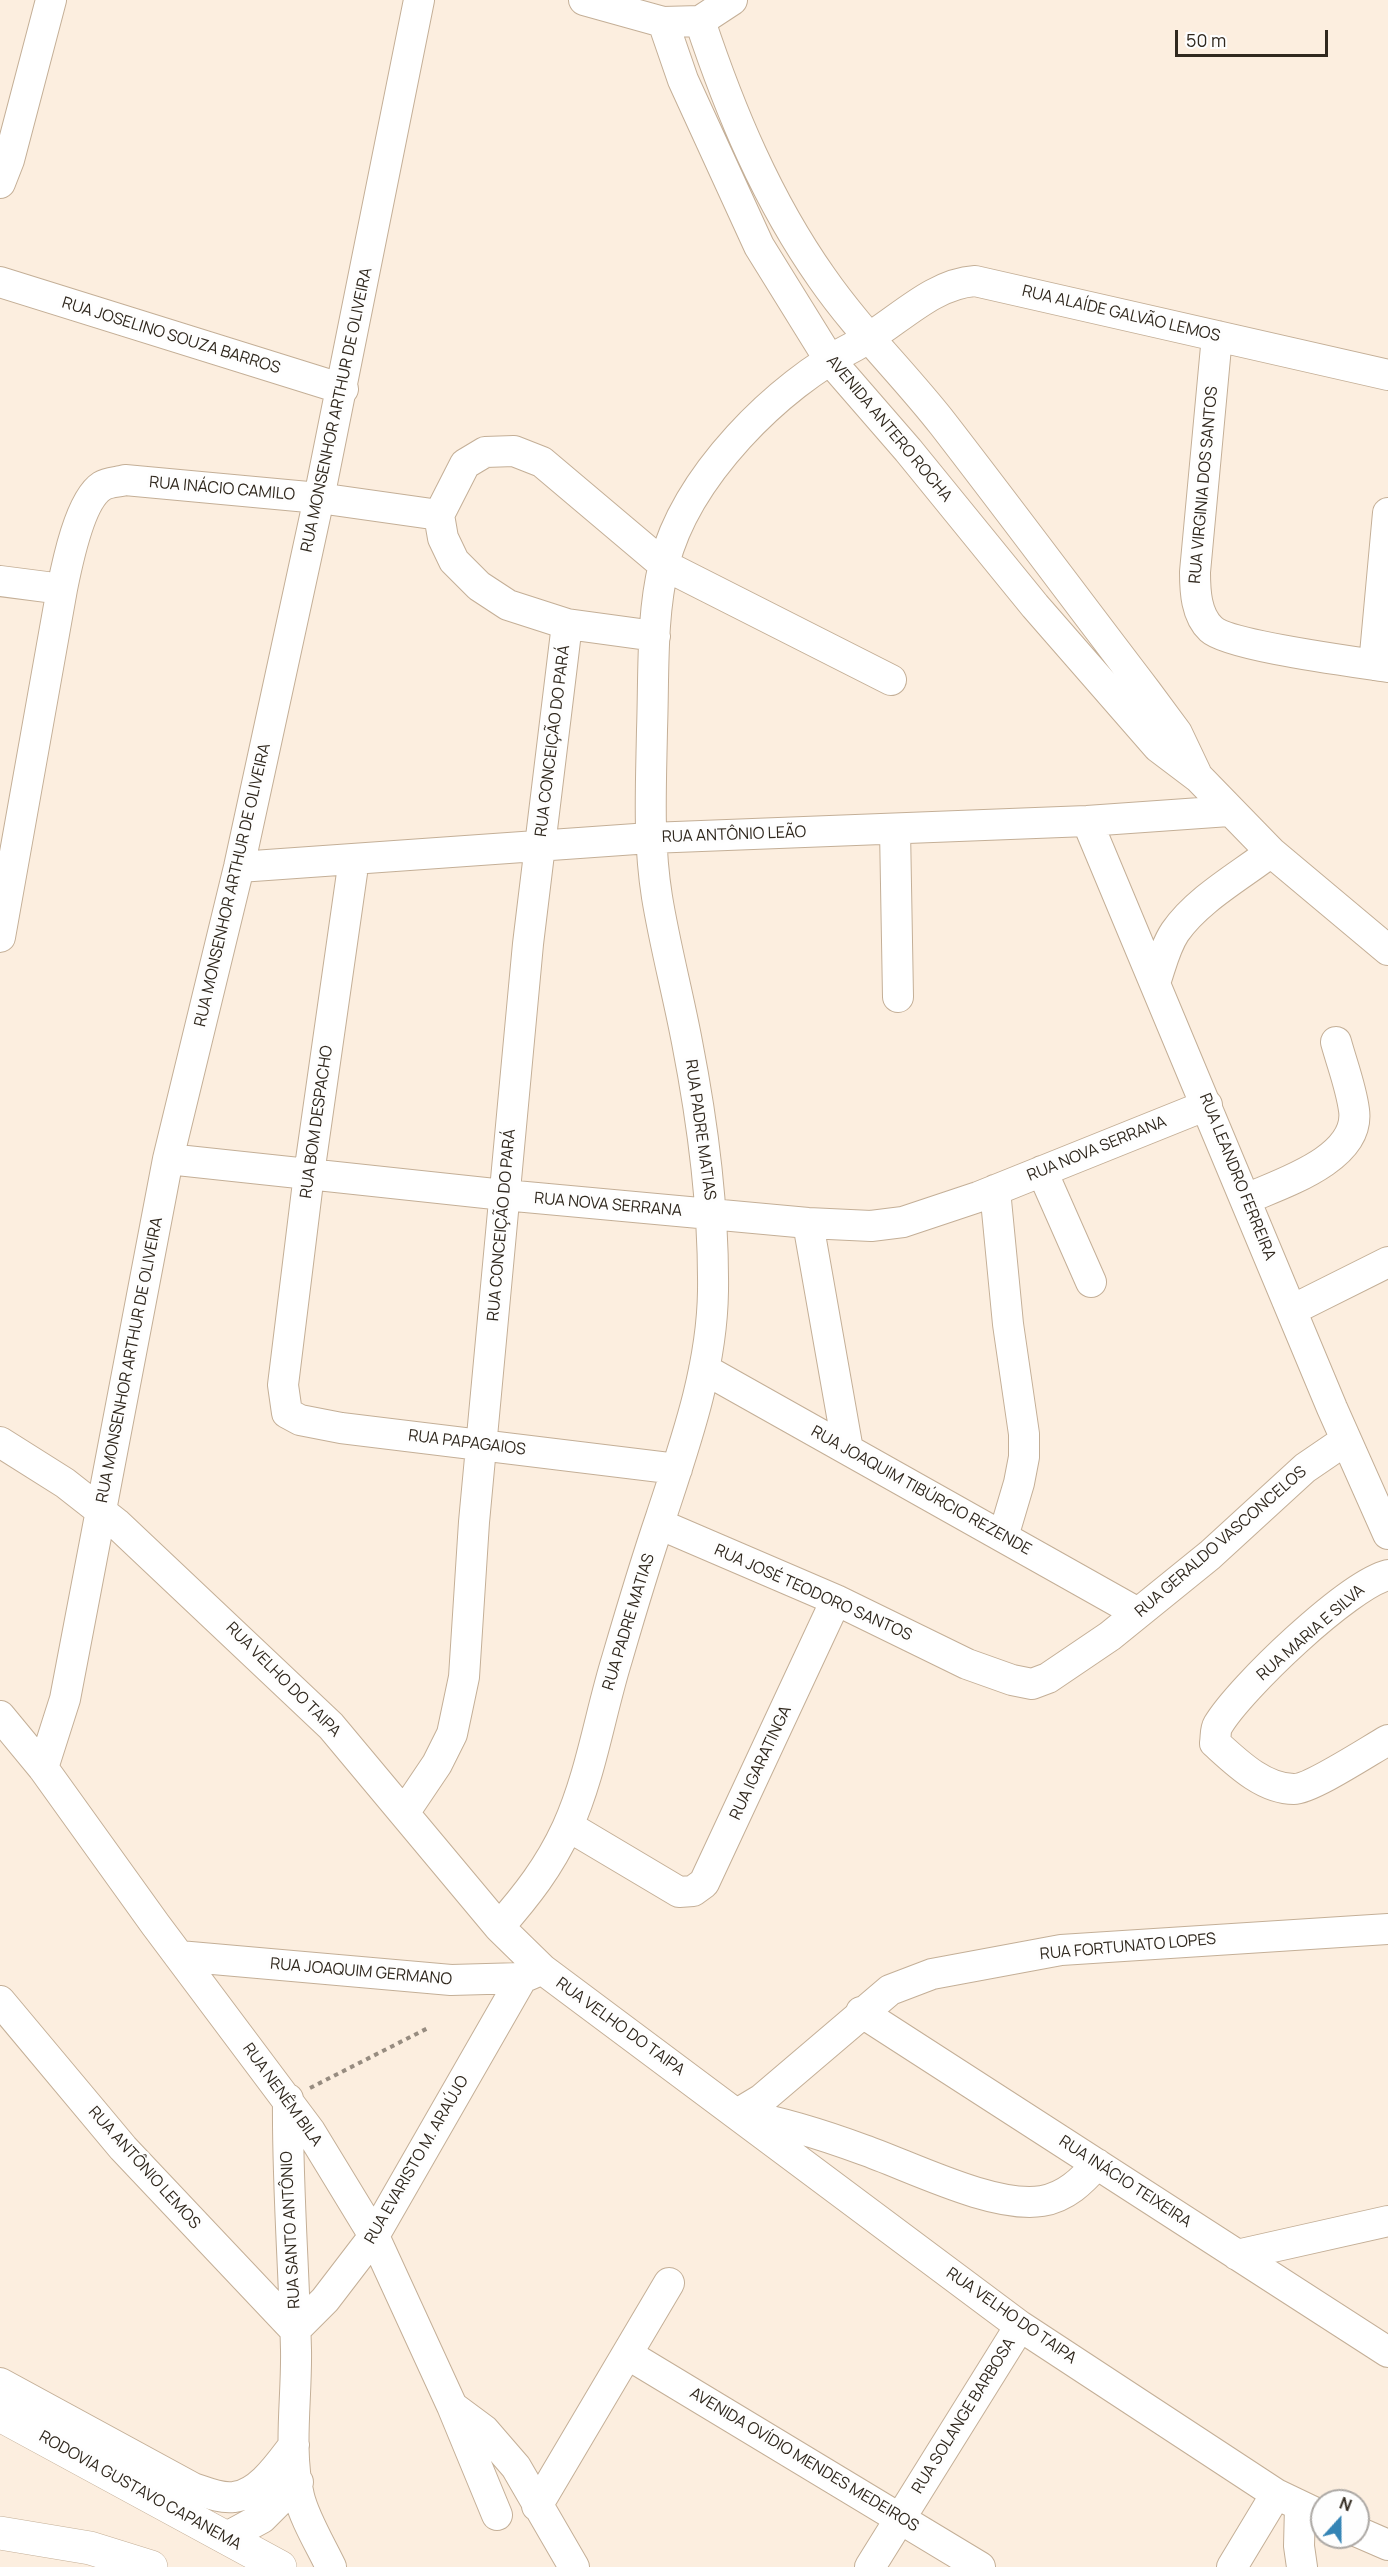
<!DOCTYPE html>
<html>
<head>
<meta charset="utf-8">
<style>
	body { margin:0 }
	#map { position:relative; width:1388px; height:2567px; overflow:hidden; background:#fceedf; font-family:Manrope,sans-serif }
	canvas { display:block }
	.north { position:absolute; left:1310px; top:2489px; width:60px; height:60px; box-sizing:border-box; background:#fefefe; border:2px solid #aca8a4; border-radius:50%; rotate:21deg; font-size:16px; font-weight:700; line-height:24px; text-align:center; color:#30281e }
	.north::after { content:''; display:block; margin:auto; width:21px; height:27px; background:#3484b5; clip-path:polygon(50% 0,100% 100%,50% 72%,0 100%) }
	.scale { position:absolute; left:1175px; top:30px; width:153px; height:27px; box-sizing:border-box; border:3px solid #30281e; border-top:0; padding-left:8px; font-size:18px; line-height:21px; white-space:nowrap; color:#30281e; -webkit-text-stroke:4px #fefefe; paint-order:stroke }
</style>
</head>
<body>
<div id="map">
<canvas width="1388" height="2567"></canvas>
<div class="north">N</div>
<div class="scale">50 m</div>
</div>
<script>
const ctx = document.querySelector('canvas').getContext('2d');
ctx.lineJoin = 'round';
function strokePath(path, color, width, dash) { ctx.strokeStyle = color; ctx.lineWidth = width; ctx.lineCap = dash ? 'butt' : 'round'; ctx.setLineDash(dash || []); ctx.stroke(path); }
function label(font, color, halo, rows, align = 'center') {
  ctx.font = font + ' Manrope,sans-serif'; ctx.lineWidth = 6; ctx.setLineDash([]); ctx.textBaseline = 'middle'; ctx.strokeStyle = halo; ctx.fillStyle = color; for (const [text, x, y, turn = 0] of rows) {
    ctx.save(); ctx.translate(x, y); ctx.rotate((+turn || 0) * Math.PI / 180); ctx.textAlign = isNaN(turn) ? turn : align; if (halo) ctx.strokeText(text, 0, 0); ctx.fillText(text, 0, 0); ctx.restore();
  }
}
const minor = new Path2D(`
	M584,0l79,22 37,-1 32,-21
	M700,21c30,90 67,179 122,257 36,52 82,96 121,146 68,88 135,178 203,267l31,42 19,40
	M663,22l20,58 76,166 70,113 79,91 127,156 123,141 41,31 72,74 117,98
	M0,183l9,-23 42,-160
	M0,282l343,107
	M1217,336l-22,236c0,19 1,43 16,57 18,17 146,33 177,38
	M0,581l62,8
	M655,636l-88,-12 -59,-19 -29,-19 -25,-25 -11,-23 -4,-23 26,-51 20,-12 29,-1 28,11 122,103 227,115
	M1374,665l14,-152
	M1087,821l245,587 56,126
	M895,829l3,168
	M354,859l-45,315 -26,211 4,28 13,7 41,8 336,41
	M239,867l411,-29 437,-17 142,-10
	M0,937l62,-348c5,-25 18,-89 40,-103 6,-4 17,-4 23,-6l194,18 120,17
	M1155,983c6,-17 10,-36 20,-51 23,-33 65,-56 96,-80
	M168,1159l336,36 304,28 63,3 32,-4 75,-25 229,-92
	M1042,1171l49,111
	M995,1190l13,134 16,110v23l-5,26 -16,54
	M1246,1199c34,-15 115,-40 108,-89 -3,-23 -12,-46 -18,-68
	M808,1223l40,227
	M1292,1310l96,-48
	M704,1369l434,244
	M0,1442l65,41 51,40 215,203 168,201 43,42 478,357 256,168 46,22
	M659,1524l177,76 131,64 45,16 20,4 16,-6 62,-42 100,-81 95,-87 41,-28
	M1388,1575c-40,10 -148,113 -170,150 -3,5 -2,12 -3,18 21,19 48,46 79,46 17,0 76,-39 94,-49
	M0,1716l43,52 112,156 155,207 64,105 78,170 45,109
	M43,1768l22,-69 103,-540 71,-292 80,-369 100,-498
	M404,1813l33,-49 15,-30 12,-57 10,-155 54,-578 39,-320
	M568,1826l111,66 14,-1 11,-8 132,-283
	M499,1927c28,-32 50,-60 68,-99 24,-53 33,-114 50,-169 14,-48 28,-95 44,-142 24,-73 51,-148 52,-226 1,-83 -10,-167 -26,-249 -9,-48 -22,-96 -30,-145 -9,-56 -6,-111 -5,-167 2,-55 -1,-113 12,-166 22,-87 113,-179 191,-218 40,-21 75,-62 120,-65l413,94
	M179,1956l272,24 71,-2 14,-6
	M0,2001l123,147 172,182 30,-30 49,-64 148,-258
	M861,2012l527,340
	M288,2099c-1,84 6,168 8,251 1,48 -8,100 3,146 5,22 22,50 32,71
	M737,2114l25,-15 128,-109 42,-16 129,-24 327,-21
	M746,2116c41,7 80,20 118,34 46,16 130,59 178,51 24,-4 40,-20 55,-37
	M1237,2255l151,-34
	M627,2354l353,213
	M0,2383l193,105c12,4 28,11 41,9 26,-3 46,-34 60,-52
	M453,2407l31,23 32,37 58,100
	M537,2506l132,-223
	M1300,2507l-1,39 3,21
	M1358,2532l30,13
	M225,2538l37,-20 36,-36
	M870,2567l150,-241
	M1232,2567l44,-73`);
const major = new Path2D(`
	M0,2415l280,152
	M0,2533l90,15 61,19`);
strokePath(minor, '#c4af97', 32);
strokePath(major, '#c4af97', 34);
strokePath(new Path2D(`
	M310,2088l118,-60`), '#978c80', 4, [4.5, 4.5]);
strokePath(minor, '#fff', 30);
strokePath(major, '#fff', 33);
label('16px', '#30281e', '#fefefe', [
	["RUA ALAÍDE GALVÃO LEMOS",1121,314,13],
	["RUA JOSELINO SOUZA BARROS",171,336,17],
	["RUA MONSENHOR ARTHUR DE OLIVEIRA",337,410,-78],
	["AVENIDA ANTERO ROCHA",889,429,50],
	["RUA VIRGINIA DOS SANTOS",1204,485,-85],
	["RUA INÁCIO CAMILO",222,489,5],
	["RUA CONCEIÇÃO DO PARÁ",553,741,-83],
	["RUA ANTÔNIO LEÃO",734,835,-2],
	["RUA MONSENHOR ARTHUR DE OLIVEIRA",233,885,-77],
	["RUA BOM DESPACHO",317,1122,-82],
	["RUA PADRE MATIAS",700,1130,82],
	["RUA NOVA SERRANA",1097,1149,-22],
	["RUA LEANDRO FERREIRA",1237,1177,68],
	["RUA NOVA SERRANA",608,1205,5],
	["RUA CONCEIÇÃO DO PARÁ",502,1225,-85],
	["RUA MONSENHOR ARTHUR DE OLIVEIRA",130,1360,-79],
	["RUA PAPAGAIOS",467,1443,7],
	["RUA JOAQUIM TIBÚRCIO REZENDE",921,1491,29],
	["RUA GERALDO VASCONCELOS",1221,1542,-41],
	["RUA JOSÉ TEODORO SANTOS",813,1593,24],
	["RUA PADRE MATIAS",629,1622,-73],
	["RUA MARIA E SILVA",1311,1633,-41],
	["RUA VELHO DO TAIPA",283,1680,45],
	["RUA IGARATINGA",761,1763,-65],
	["RUA FORTUNATO LOPES",1128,1947,-5],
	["RUA JOAQUIM GERMANO",361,1972,5],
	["RUA VELHO DO TAIPA",620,2027,36],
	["RUA NENÊM BILA",282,2095,54],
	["RUA EVARISTO M. ARAÚJO",417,2160,-60],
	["RUA ANTÔNIO LEMOS",144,2168,48],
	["RUA INÁCIO TEIXEIRA",1125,2182,33],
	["RUA SANTO ANTÔNIO",291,2230,-93],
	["RUA VELHO DO TAIPA",1011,2316,35],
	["RUA SOLANGE BARBOSA",964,2416,-58],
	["AVENIDA OVÍDIO MENDES MEDEIROS",804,2460,31],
	["RODOVIA GUSTAVO CAPANEMA",140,2491,29]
]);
</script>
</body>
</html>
